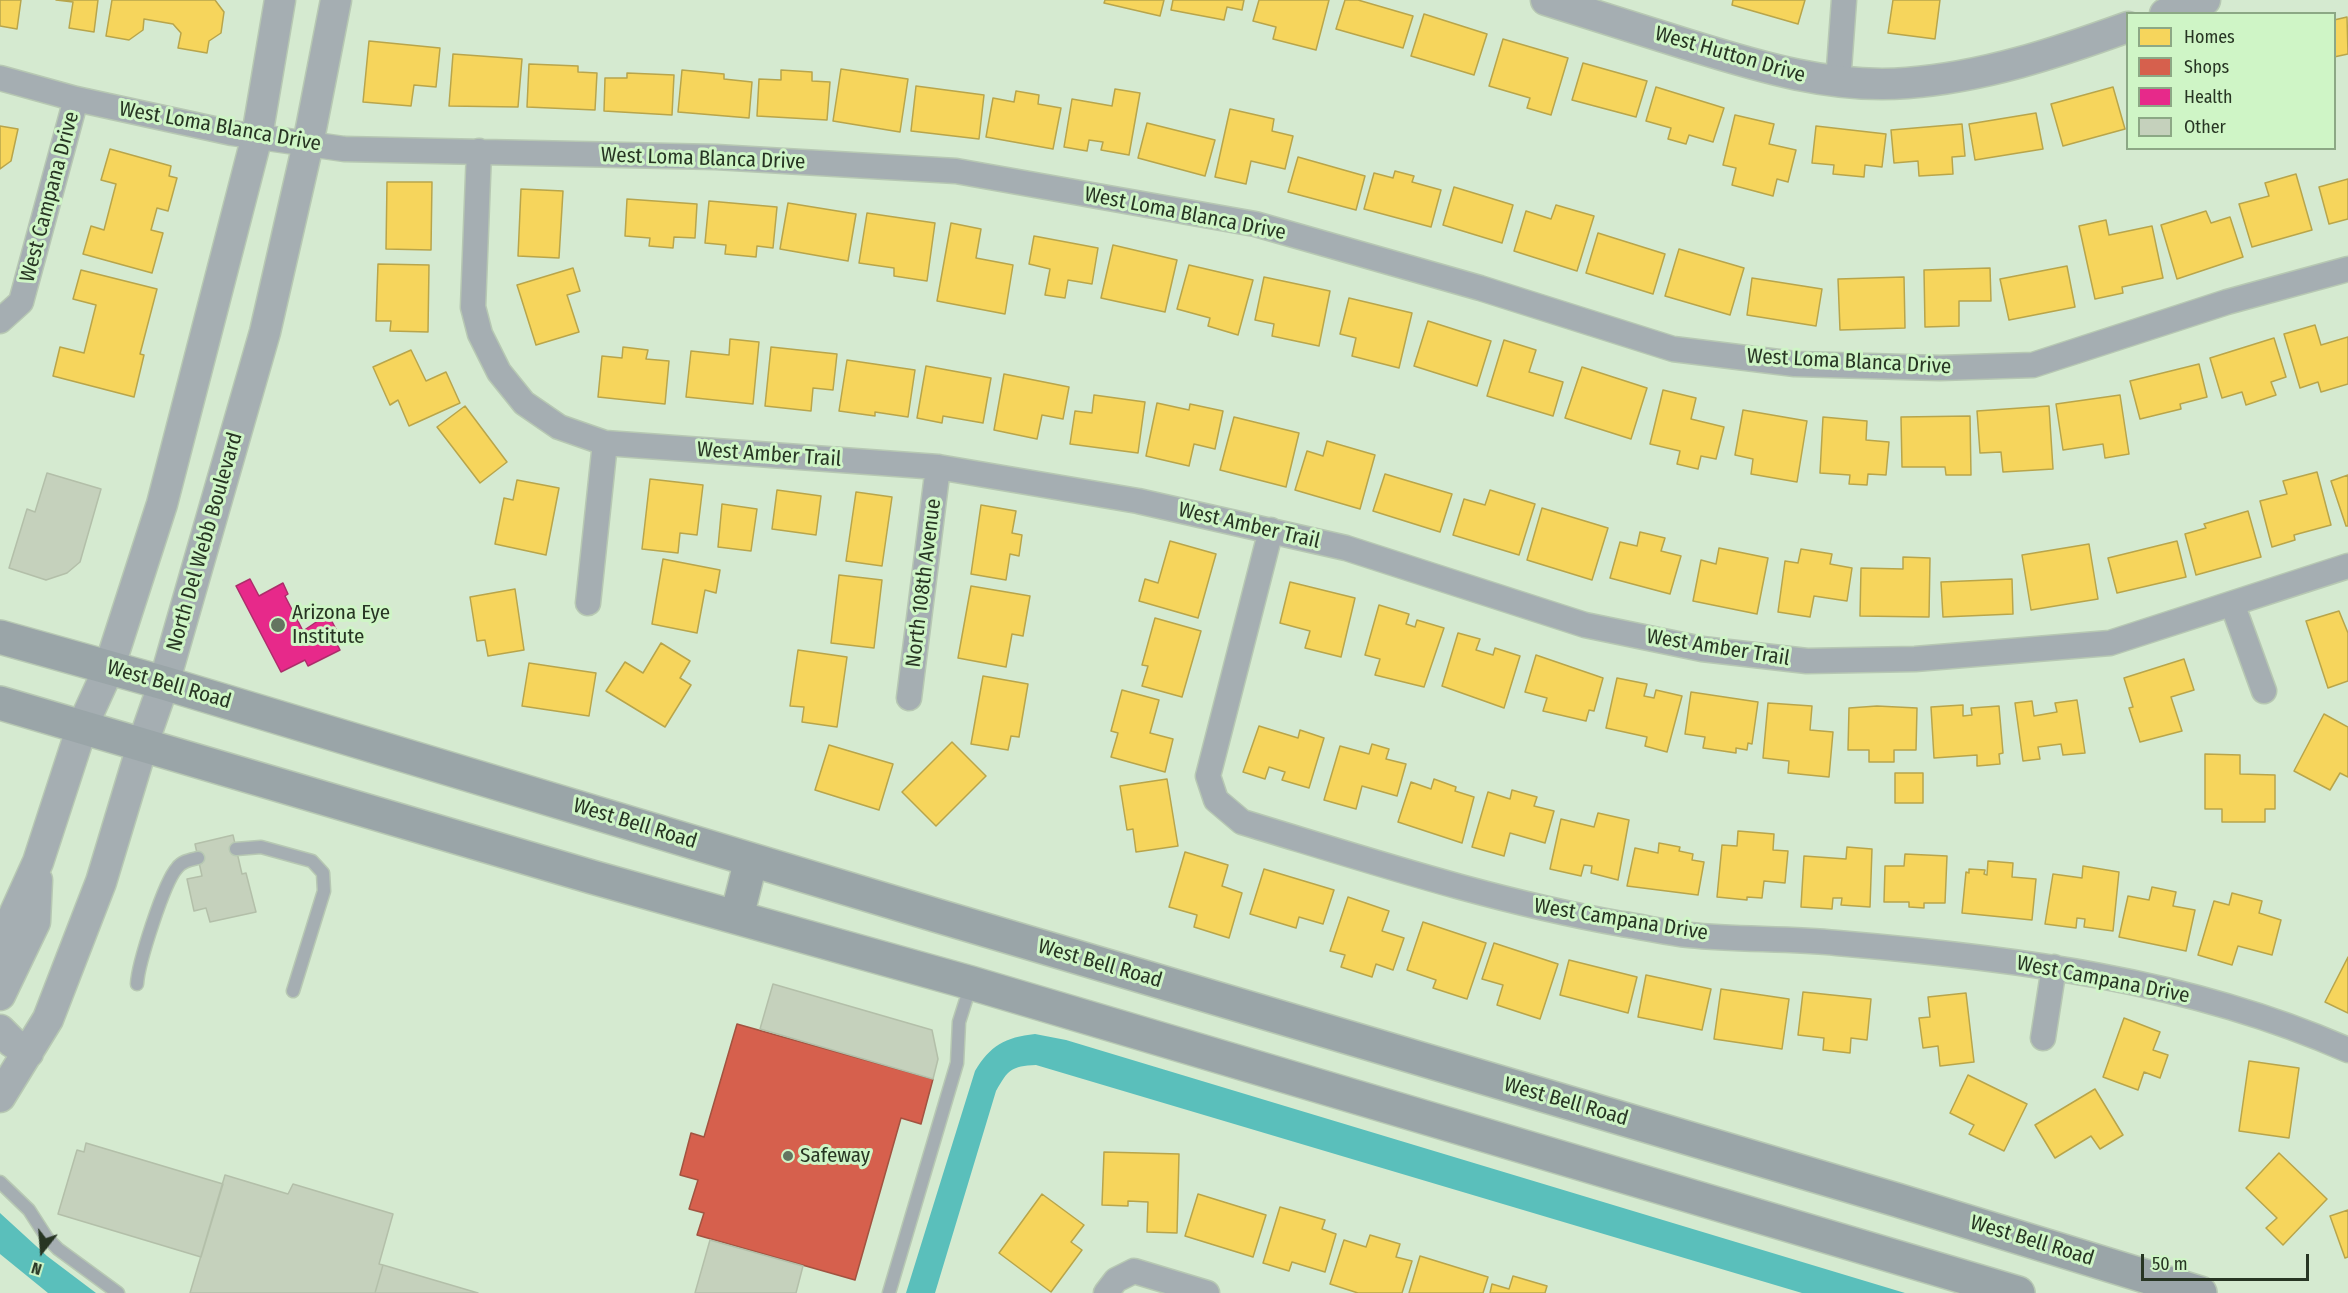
<!DOCTYPE html>
<html>
<head>
<meta charset="utf-8">
<style>
	body { margin:0 }
	#map { position:relative; width:2348px; height:1293px; overflow:hidden; background:#d5ead0; font-family:"Fira Sans Condensed",sans-serif }
	canvas { display:block }
	.legend { position:absolute; left:2126px; top:12px; width:210px; height:138px; box-sizing:border-box; background:#cff5c6; border:2px solid #8ca885; margin:0; padding:8px 10px; list-style:none; font-size:18px; color:#273523 }
	.legend li { display:flex; align-items:center; gap:12px; height:30px }
	.legend b { width:30px; border:2px solid #8ca885 }
	.north { position:absolute; left:12px; top:1221px; width:60px; height:60px; -webkit-text-stroke:4px #cff5c6; paint-order:stroke; rotate:197deg; font-size:16px; font-weight:700; line-height:24px; text-align:center; color:#273523 }
	.north::after { content:''; display:block; margin:auto; width:21px; height:27px; background:#273523; clip-path:polygon(50% 0,100% 100%,50% 72%,0 100%) }
	.scale { position:absolute; left:2141px; top:1254px; width:168px; height:27px; box-sizing:border-box; border:3px solid #273523; border-top:0; padding-left:8px; font-size:18px; line-height:21px; white-space:nowrap; color:#273523; -webkit-text-stroke:4px #cff5c6; paint-order:stroke }
</style>
</head>
<body>
<div id="map">
<canvas width="2348" height="1293"></canvas>
<ul class="legend">
<li><b style="height:16px;background:#f6d55c"></b>Homes</li>
<li><b style="height:16px;background:#d6604d"></b>Shops</li>
<li><b style="height:16px;background:#e7298a"></b>Health</li>
<li><b style="height:16px;background:#c5d1bc"></b>Other</li>
</ul>
<div class="north">N</div>
<div class="scale">50 m</div>
</div>
<script>
const ctx = document.querySelector('canvas').getContext('2d');
ctx.lineJoin = 'round';
function fillPath(path, color) { ctx.fillStyle = color; ctx.fill(path, 'evenodd'); }
function strokePath(path, color, width, dash) { ctx.strokeStyle = color; ctx.lineWidth = width; ctx.lineCap = dash ? 'butt' : 'round'; ctx.setLineDash(dash || []); ctx.stroke(path); }
function label(font, color, halo, rows, align = 'center') {
  ctx.font = font + ' "Fira Sans Condensed",sans-serif'; ctx.lineWidth = 6; ctx.setLineDash([]); ctx.textBaseline = 'middle'; ctx.strokeStyle = halo; ctx.fillStyle = color; for (const [text, x, y, turn = 0] of rows) {
    ctx.save(); ctx.translate(x, y); ctx.rotate((+turn || 0) * Math.PI / 180); ctx.textAlign = isNaN(turn) ? turn : align; if (halo) ctx.strokeText(text, 0, 0); ctx.fillText(text, 0, 0); ctx.restore();
  }
}
fillPath(new Path2D(`
	M1035,1034l31,6 839,253h-103l-766,-228c-25,1 -28,5 -40,26l-61,202h-29l69,-222c15,-25 30,-34 60,-37z
	M0,1213l47,43 49,37h-48l-48,-39z`), '#5abfbb');
const homes = new Path2D(`
	M0,0h21l-4,29 -17,-3z
	M56,0h42l-4,32 -25,-4 4,-26z
	M112,0h103l9,12 -3,21 -12,8 -2,12 -29,-5 3,-15 -8,-9 -29,-5 -1,11 -14,10 -23,-4z
	M1105,0h59l-4,16 -56,-13z
	M1173,0h71l-2,10 -15,-3 -3,13 -53,-10z
	M1259,0h70l-13,50 -43,-11 3,-12 -23,-6z
	M1345,0h13l55,16 -10,32 -67,-19z
	M1733,0h72l-7,24 -66,-19z
	M1893,0h47l-5,39 -47,-6z
	M1424,14l63,20 -13,41 -63,-19z
	M2347,17l1,37 -14,3v-37z
	M1503,39l65,19 -17,57 -24,-7 3,-10 -41,-12z
	M369,41l71,7 -4,39 -22,-2 -3,21 -48,-4z
	M453,54l69,5 -4,48 -69,-1z
	M1583,63l64,18 -11,36 -64,-17z
	M529,64l49,2v6l19,1 -2,37 -68,-3z
	M841,69l67,10 -8,53 -67,-11z
	M682,70l42,4v5l28,3 -3,36 -71,-6z
	M781,70l31,2v9l18,1 -3,38 -70,-4 2,-37 22,1z
	M627,73l47,2 -2,40 -68,-4 1,-33h22z
	M916,86l68,9 -5,44 -68,-8z
	M1656,87l68,21 -11,34 -24,-7 -3,9 -18,-5 3,-11 -25,-7z
	M2113,87l12,42 -62,17 -12,-42z
	M1115,89l25,4 -11,62 -28,-5 2,-8 -14,-2 -2,11 -23,-4 8,-48 40,7z
	M1016,91l23,4 -1,9 23,4 -8,41 -67,-12 7,-39 21,4z
	M1230,109l44,10 -2,12 21,5 -8,33 -34,-8 -5,23 -31,-7z
	M2036,113l7,36 -68,11 -6,-36z
	M1735,115l39,9 -5,20 27,6 -8,32 -11,-3 -4,17 -41,-11 4,-17 -13,-3z
	M1147,123l68,17 -10,36 -67,-18z
	M1962,124l3,32 -13,1 1,17 -34,2 -1,-15 -24,2 -3,-33z
	M0,126l18,3 -7,32 -11,8z
	M1816,126l70,8 -4,33 -17,-2 -1,12 -31,-3 1,-9 -22,-2z
	M110,149l61,17 -2,10 8,2 -9,33 -11,-3 -6,22 12,3 -11,40 -69,-19 8,-28 13,4 12,-46 -15,-4z
	M1298,157l67,19 -9,34 -68,-18z
	M1395,171l19,5 -2,6 29,8 -10,37 -67,-18 10,-36 19,5z
	M2296,174l16,56 -60,17 -13,-43 30,-8 -4,-13z
	M2348,179v40l-19,5 -10,-37z
	M387,182h45l-1,68 -45,-1z
	M1454,187l59,18 -11,38 -59,-18z
	M521,189l42,2 -4,67 -41,-2z
	M627,199l70,5 -2,34 -21,-1 -1,11 -24,-2 1,-8 -25,-2z
	M709,201l68,6 -4,41 -16,-2 -1,11 -31,-3 1,-9 -21,-2z
	M788,203l68,11 -8,47 -68,-12z
	M1556,205l38,11 -17,55 -63,-20 12,-40 25,8z
	M2206,211l5,12 19,-6 13,40 -66,22 -16,-54z
	M867,213l68,10 -8,58 -33,-5v-8l-35,-5z
	M2106,220l3,15 43,-9 11,52 -41,9 1,6 -28,6 -16,-73z
	M951,223l30,6 -5,29 37,7 -8,49 -68,-13z
	M1598,233l67,21 -12,40 -67,-21z
	M1034,236l64,12 -6,36 -24,-4 -3,18 -20,-3 5,-26 -21,-5z
	M1113,245l64,15 -12,52 -64,-14z
	M1679,249l65,19 -14,47 -65,-19z
	M378,264l51,1 -1,67 -38,-1 1,-10h-15z
	M1189,265l64,15 -15,55 -30,-9 2,-8 -33,-9z
	M2067,266l8,41 -66,13 -9,-41z
	M573,268l7,23 -13,4 12,37 -43,13 -19,-60z
	M1990,268l1,33h-32v25l-34,1 -1,-57z
	M81,270l76,19 -17,65 4,1 -10,42 -81,-21 7,-29 24,6 12,-48 -23,-6z
	M1264,277l66,14 -11,55 -47,-10 2,-12 -19,-4z
	M1904,277l1,51 -65,2 -2,-51z
	M1752,278l70,11 -6,37 -69,-11z
	M1349,298l63,15 -13,55 -47,-12 4,-18 -16,-4z
	M1428,321l63,20 -14,45 -63,-20z
	M2315,325l6,20 27,-8v47l-27,8 -3,-10 -18,6 -16,-54z
	M2274,338l12,39 -15,5 5,13 -30,10 -4,-13 -20,6 -12,-40z
	M730,339l29,3 -6,62 -67,-7 5,-46 38,4z
	M1504,340l32,10 -7,22 34,10 -10,34 -66,-20z
	M623,347l25,3 -2,9 23,2 -4,43 -67,-7 4,-41 20,2z
	M771,347l66,7 -4,36 -20,-2 -2,23 -46,-5z
	M411,350l15,31 20,-9 14,31 -51,23 -11,-26 -8,5 -17,-38z
	M847,360l68,10 -7,47 -33,-5v4l-36,-5z
	M2199,364l8,33 -27,7 1,5 -41,10 -10,-38z
	M926,366l65,12 -8,45 -40,-7 -1,7 -25,-5z
	M1582,367l65,21 -16,51 -66,-21z
	M1004,374l65,13 -6,32 -21,-4 -5,24 -43,-9z
	M1663,390l33,8 -5,21 33,8 -8,32 -15,-3 -3,13 -21,-5 3,-13 -30,-7z
	M1094,395l51,7 -7,51 -68,-9 5,-33 17,2z
	M2120,395l9,59 -24,4 -2,-14 -40,6 -7,-46z
	M1157,403l32,7 1,-6 33,7 -8,38 -21,-5 -5,22 -43,-10z
	M465,406l42,56 -27,21 -43,-56z
	M2049,406l4,63 -50,3 -2,-20 -21,1 -3,-42z
	M1743,410l64,11 -10,61 -46,-8 2,-15 -18,-4z
	M1970,416l1,59h-25l-1,-8h-43l-1,-50z
	M1234,417l65,16 -13,54 -66,-17z
	M1823,417l44,4 -1,19 23,2 -3,33 -18,-1 -1,11 -18,-1 1,-9 -30,-2z
	M1327,441l48,14 -15,54 -65,-19 12,-39 16,5z
	M2317,472l14,53 -37,10 1,5 -23,7 -12,-46 27,-7 -4,-13z
	M1385,474l67,20 -12,38 -67,-21z
	M2348,475v51h-2l-15,-45z
	M650,479l53,6 -6,50 -17,-2 -2,20 -36,-4z
	M517,480l42,8 -13,67 -51,-11 9,-46 9,2z
	M777,490l44,6 -5,39 -44,-6z
	M1490,490l45,14 -16,51 -66,-20 11,-36 21,6z
	M856,492l36,5 -10,69 -36,-5z
	M722,504l35,5 -6,42 -33,-4z
	M981,505l35,6 -4,22 10,2 -3,21 -9,-2 -4,26 -35,-6z
	M1542,508l66,20 -16,52 -65,-20z
	M2248,511l13,46 -65,18 -11,-41 21,-6 -2,-4z
	M1640,532l25,6 -4,13 20,5 -11,38 -60,-16 10,-36 17,4z
	M1170,541l46,13 -18,64 -59,-17 6,-22 13,4z
	M2177,541l9,36 -69,16 -9,-35z
	M2089,544l9,55 -67,11 -9,-55z
	M1719,548l49,10 -11,56 -64,-13 8,-41 15,4z
	M1801,549l31,5 -2,10 22,4 -5,33 -33,-5 -4,21 -32,-5 7,-51 13,2z
	M1903,557l27,1 -1,59 -69,-1 1,-48 42,1z
	M663,559l57,11 -4,23 -11,-3 -8,43 -45,-9z
	M839,575l43,5 -8,68 -43,-5z
	M2012,579l1,35 -70,3 -2,-35z
	M1290,582l65,16 -14,59 -36,-9 5,-17 -30,-8z
	M971,586l59,10 -7,40 -11,-2 -6,33 -48,-9z
	M515,589l9,61 -36,6 -3,-16 -8,1 -7,-44z
	M1379,605l30,9 -3,10 9,3 2,-7 27,8 -20,59 -49,-12 5,-16 -15,-4z
	M2339,611l9,22v48l-20,7 -22,-67z
	M1155,618l46,13 -19,66 -40,-11 6,-20 -6,-1z
	M1458,633l22,6 -4,11 17,5 2,-7 25,8 -16,52 -62,-22z
	M661,643l29,18 -10,17 11,7 -26,42 -59,-36 19,-29 18,11z
	M798,650l49,7 -10,70 -35,-5 2,-15 -14,-1z
	M1536,655l67,23 -9,33 -5,-1 -3,11 -43,-10 4,-13 -22,-6z
	M2184,659l10,31 -23,7 11,34 -42,11 -11,-34 4,-1 -9,-29z
	M529,663l67,10 -7,43 -67,-10z
	M983,676l45,8 -9,53 -8,-1 -3,14 -37,-6z
	M1617,678l30,6 -3,12 10,2 2,-8 26,6 -15,56 -22,-6 2,-9 -41,-9z
	M1122,690l37,10 -9,33 23,6 -8,33 -54,-15 7,-24 -7,-2z
	M1691,692l67,10 -6,42 -4,-1 -1,7 -11,-2v5l-33,-5 2,-11 -20,-3z
	M2077,700l8,53 -22,2 -2,-11 -23,3 2,12 -17,2 -8,-58 17,-2 2,15 23,-4 -2,-9z
	M1768,703l44,3 -2,24 23,2 -4,45 -41,-4 1,-12 -26,-3z
	M1963,705v11l9,-1 -1,-7 28,-2 4,47 -4,1 1,10 -23,2v-11l-43,3 -3,-51z
	M1877,706l40,2 -1,42h-22v12h-25v-12h-21l1,-42z
	M2324,714l24,13v50l-8,-4 -10,17 -36,-19z
	M1259,726l39,12 2,-8 24,8 -15,50 -27,-8 3,-8 -16,-5 -4,12 -22,-7z
	M952,742l34,34 -50,50 -34,-34z
	M1372,744l17,5 -3,10 20,5 -9,32 -35,-10 -6,23 -32,-9 16,-54 29,8z
	M829,745l64,19 -14,46 -64,-20z
	M2205,754l35,1v19l35,1v34h-10v13h-43v-13h-17z
	M1895,773h28v30h-28z
	M1167,779l11,67 -42,6 -3,-23 -6,1 -7,-44z
	M1434,779l22,8 -1,4 19,6 -12,46 -64,-21 13,-40 20,7z
	M1512,790l25,7 -3,9 20,5 -9,32 -35,-10 -6,23 -32,-9 16,-55 22,7z
	M1598,813l31,7 -11,60 -27,-7 1,-7 -8,-1 -3,11 -31,-7 11,-50 33,8z
	M1738,831l36,3 -1,16 15,1 -3,32 -21,-2 -2,17 -15,-1v3l-30,-3 5,-52 15,1z
	M1659,843l21,4 -1,4 14,3 -1,6 12,2 -6,33 -71,-9 8,-38 23,5z
	M1847,847l25,2 -2,58 -29,-2 1,-7h-9l-1,11 -31,-2 3,-51 42,3z
	M1185,852l43,13 -6,21 20,7 -13,45 -35,-11 3,-12 -28,-8z
	M1905,854l42,2 -2,47h-21v5l-15,-1v-5h-25l1,-36h19z
	M1988,861l25,2 -1,14 24,2 -4,41 -70,-7 4,-41 3,1v-4l16,1 -1,4 3,1z
	M2083,866l36,6 -6,59 -29,-4 1,-8 -8,-1 -1,10 -31,-4 8,-50 29,4z
	M1264,869l70,21 -11,34 -24,-7 -3,11 -46,-14z
	M2152,887l24,5 -3,14 22,4 -9,41 -67,-14 9,-41 21,4z
	M2232,893l30,8 -3,12 22,7 -9,35 -34,-9 -6,19 -34,-10 16,-54 15,4z
	M1348,897l41,14 -7,20 22,7 -11,32 -17,-6 -4,13 -31,-10 4,-12 -15,-4z
	M1423,922l63,21 -19,56 -34,-11 3,-8 -29,-10z
	M1494,943l64,21 -18,55 -43,-14 6,-20 -21,-6z
	M2348,957v56l-23,-11z
	M1569,960l68,17 -9,36 -68,-18z
	M1646,975l65,14 -9,41 -64,-13z
	M1721,989l68,10 -7,50 -68,-10z
	M1803,992l68,7 -4,41 -16,-2 -1,15 -27,-3 1,-12 -26,-3z
	M1966,993l8,69 -34,4 -2,-20 -15,2 -4,-30 11,-1 -2,-20z
	M2124,1018l36,14 -7,18 15,5 -8,23 -16,-6 -6,18 -35,-13z
	M2249,1061l50,7 -10,70 -50,-7z
	M1968,1075l59,29 -23,47 -35,-17 5,-9 -24,-12z
	M2095,1089l28,46 -23,14 -9,-13 -36,22 -20,-33z
	M1104,1152l75,2 -2,79 -30,-1 1,-30 -20,-1v5l-26,-1z
	M2279,1153l48,46 -44,46 -17,-17 11,-10 -31,-30z
	M1042,1194l42,31 -13,17 11,8 -31,42 -52,-39z
	M1198,1194l68,21 -13,42 -68,-21z
	M1280,1207l45,13 -3,9 14,5 -11,38 -33,-10 -3,9 -26,-8z
	M2348,1210v47l-3,1 -15,-42z
	M1370,1235l30,9 -4,13 16,4 -10,32h-44l-28,-9 14,-44 22,7z
	M1420,1256l68,21 -5,16h-74z
	M1513,1276l34,10 -2,7h-55l2,-9 17,5z`);
fillPath(homes, '#f6d55c');
strokePath(homes, '#b8a54b', 1.5);
const shops = new Path2D(`
	M737,1024l196,55 -12,45 -20,-6 -46,162 -158,-45 7,-22 -15,-4 9,-29 -18,-5 11,-42 13,4z`);
fillPath(shops, '#d6604d');
strokePath(shops, '#a25340', 1.5);
const health = new Path2D(`
	M250,579l9,17 24,-13 5,11 -3,2 18,35 25,-17 10,19 -5,3 7,14 -32,16 -3,-6 -24,12 -45,-86z`);
fillPath(health, '#e7298a');
strokePath(health, '#ad2d6b', 1.5);
const building = new Path2D(`
	M47,473l54,16 -21,73 -13,11 -21,7 -37,-12 18,-59 8,3z
	M233,835l9,39 4,-1 10,39 -46,10 -4,-14 -12,3 -7,-32 15,-3 -7,-32z
	M773,984l159,46 6,29 -5,20 -173,-50z
	M86,1143l137,41 -22,73 -143,-43 19,-64 7,2z
	M225,1175l63,19 5,-10 100,30 -14,50 4,1 -8,28h-185z
	M710,1240l93,26 -7,27h-101z
	M383,1265l95,28h-103z`);
fillPath(building, '#c5d1bc');
strokePath(building, '#b3bfa9', 1.5);
const service = new Path2D(`
	M236,849l25,-2 51,14 11,12 1,18 -31,100
	M137,984c1,-20 27,-102 40,-116 5,-7 13,-8 21,-10
	M0,1182l29,28 18,28 11,11 60,44
	M889,1293l68,-230 2,-41 12,-38`);
const minor = new Path2D(`
	M0,78l76,21 156,34 112,16 372,8 240,14 299,53 225,64 193,61 122,15 145,4 93,-3 194,-63 121,-33
	M1838,82l6,-82
	M479,151l-6,156 7,27 19,38 25,31 35,24 46,16 333,24 200,34 208,47 239,77 117,24 105,12 108,-2 195,-16 238,-77
	M0,321l21,-19 55,-203
	M1271,530l-63,246 8,24 26,22c126,38 250,79 380,102 22,3 45,9 67,11 49,5 99,3 148,8 175,15 350,36 511,107
	M588,603l17,-160
	M2233,606l31,85
	M909,698l29,-231
	M2043,1038l11,-71
	M1106,1293l10,-13 18,-9 73,22`);
const tertiary = new Path2D(`
	M1546,0c47,15 95,30 143,45 71,22 143,44 218,38 77,-6 149,-30 221,-56
	M2165,14l40,-14
	M0,946l38,-84 44,-135 27,-59 53,-164 95,-368 23,-136
	M0,995l35,-73 2,-42
	M0,1030l12,12 16,11
	M0,1097l48,-78 53,-137 42,-139 21,-60 101,-351 43,-188 28,-144`);
const primary = new Path2D(`
	M0,637l164,46 771,232 962,285 303,93
	M0,703l592,174 379,106 1047,310
	M737,916l14,-56`);
strokePath(service, '#b7c8b3', 15);
strokePath(minor, '#b7c8b3', 27);
strokePath(tertiary, '#b7c8b3', 33);
strokePath(primary, '#b7c8b3', 36);
strokePath(service, '#a5aeb2', 12);
strokePath(minor, '#a5aeb2', 24);
strokePath(tertiary, '#a5aeb2', 30);
strokePath(primary, '#9aa5a8', 33);
for (const [x, y, r, color] of [
	[278,625,8,"#647460"],
	[788,1156,6,"#647460"]
]) { const dot = new Path2D(); dot.arc(x, y, r, 0, 2 * Math.PI); ctx.fillStyle = color; ctx.fill(dot); strokePath(dot, '#cff5c6', 2); }
label('21px', '#273523', '#cff5c6', [
	["West Hutton Drive",1730,55,16],
	["West Loma Blanca Drive",220,127,10],
	["West Loma Blanca Drive",703,159,2],
	["West Campana Drive",50,197,-75],
	["West Loma Blanca Drive",1185,214,11],
	["West Loma Blanca Drive",1849,362,3],
	["West Amber Trail",769,455,4],
	["West Amber Trail",1249,526,13],
	["North Del Webb Boulevard",205,542,-74],
	["North 108th Avenue",924,583,-83],
	["West Amber Trail",1718,648,9],
	["West Bell Road",169,685,16],
	["West Bell Road",635,824,17],
	["West Campana Drive",1621,920,9],
	["West Bell Road",1100,964,16],
	["West Campana Drive",2103,980,11],
	["West Bell Road",1566,1102,16],
	["West Bell Road",2032,1241,17]
]);
label('21px', '#273523', '#cff5c6', [
	["Arizona Eye",292,613],
	["Institute",292,637],
	["Safeway",800,1156]
], 'left');
</script>
</body>
</html>
